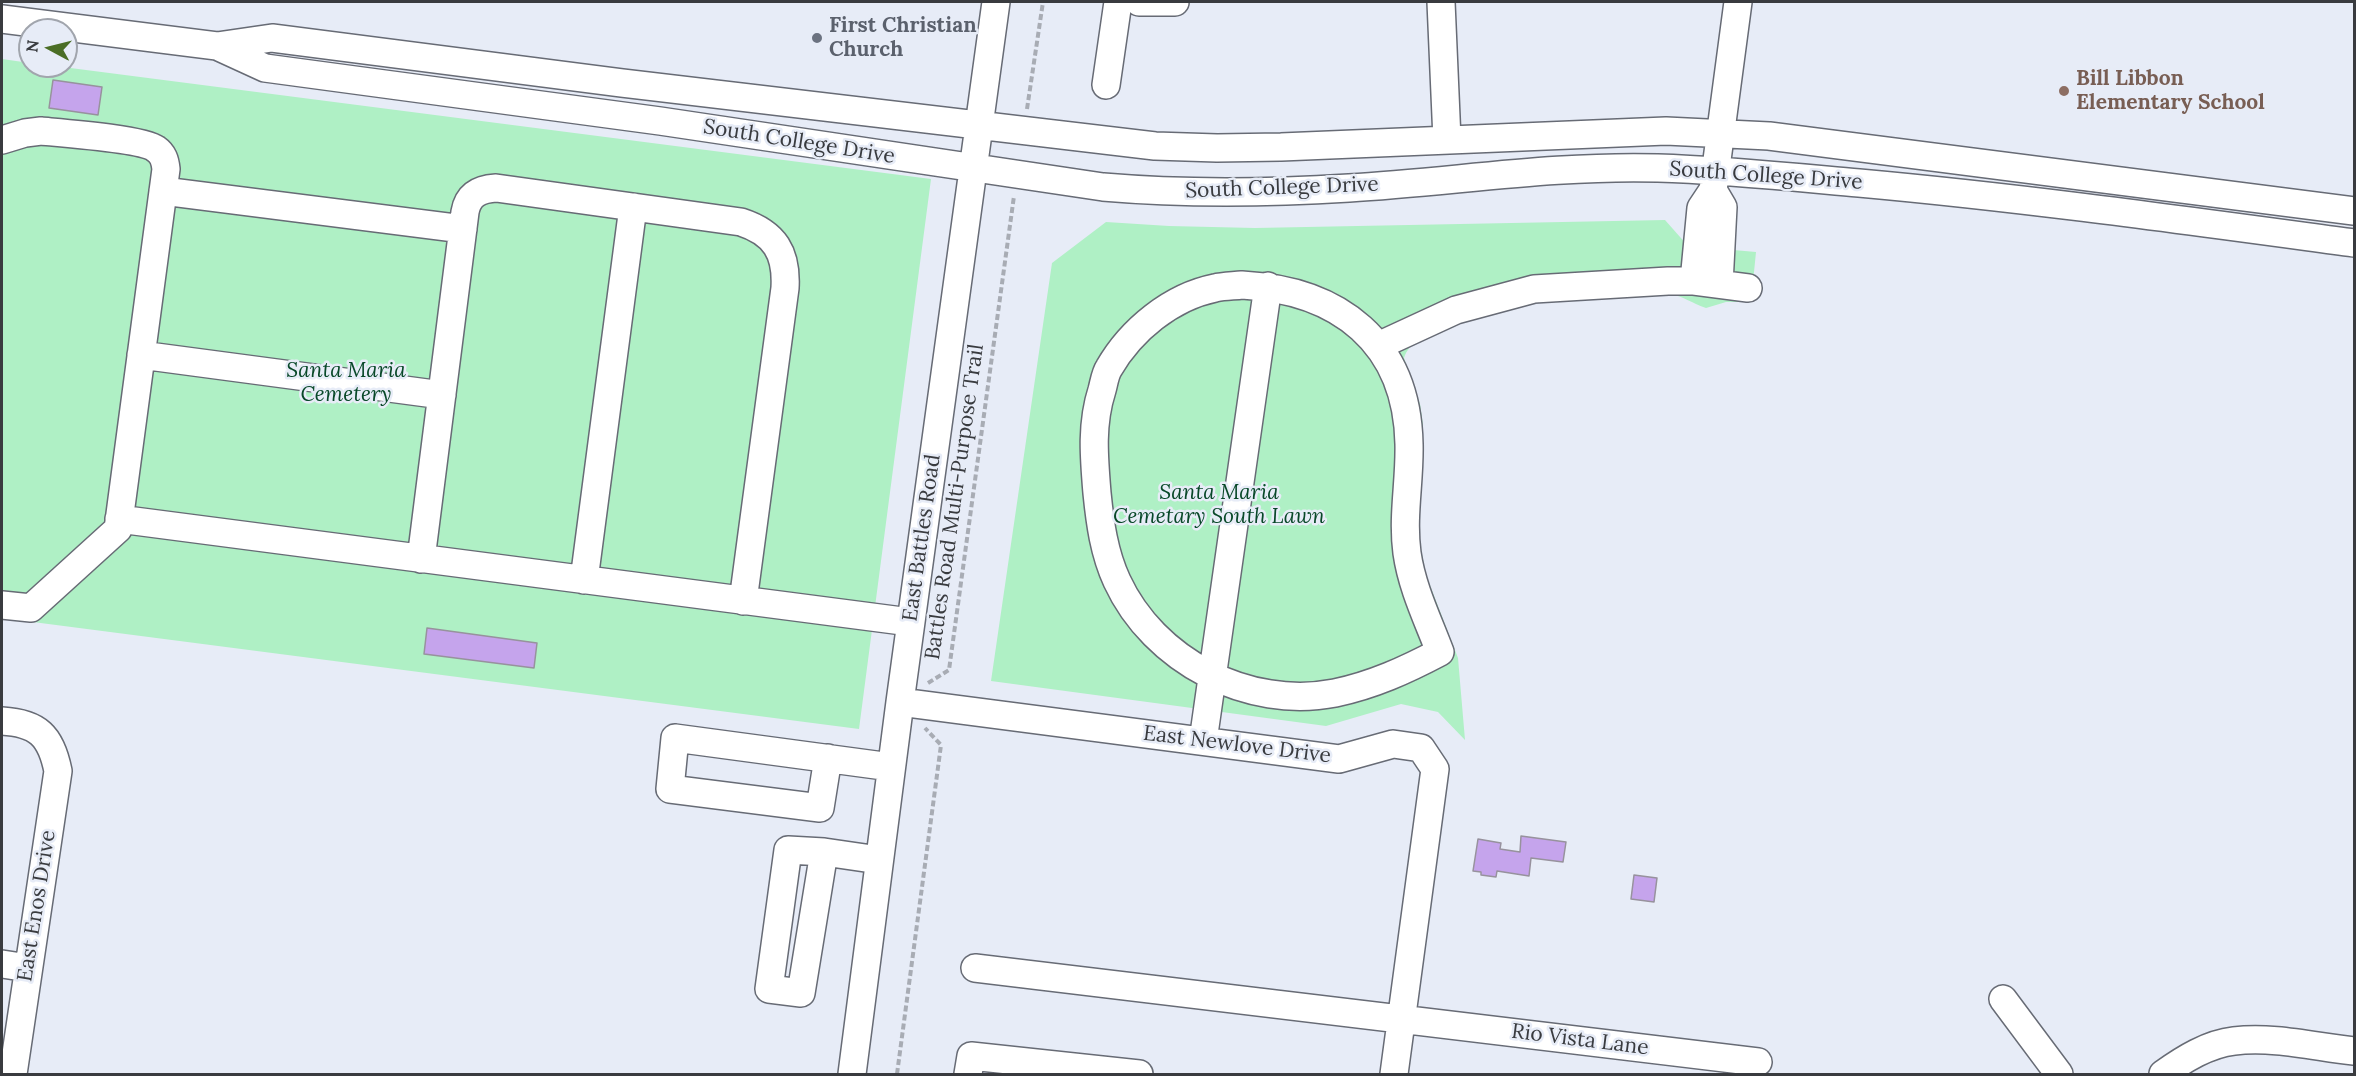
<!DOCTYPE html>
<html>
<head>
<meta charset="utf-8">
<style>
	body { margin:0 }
	#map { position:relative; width:2356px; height:1076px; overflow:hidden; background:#e7ecf7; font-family:Lora,serif }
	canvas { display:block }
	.frame { position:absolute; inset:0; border:3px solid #393b3f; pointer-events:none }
	.north { position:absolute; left:18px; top:18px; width:60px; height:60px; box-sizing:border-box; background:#e7ecf7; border:2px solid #a1a5ad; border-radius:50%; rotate:277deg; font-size:16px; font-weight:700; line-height:24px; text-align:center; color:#393b3f }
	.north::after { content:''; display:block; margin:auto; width:21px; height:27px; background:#4b6e26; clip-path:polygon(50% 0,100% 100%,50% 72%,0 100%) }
</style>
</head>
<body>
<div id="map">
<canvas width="2356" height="1076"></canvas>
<div class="frame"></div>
<div class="north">N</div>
</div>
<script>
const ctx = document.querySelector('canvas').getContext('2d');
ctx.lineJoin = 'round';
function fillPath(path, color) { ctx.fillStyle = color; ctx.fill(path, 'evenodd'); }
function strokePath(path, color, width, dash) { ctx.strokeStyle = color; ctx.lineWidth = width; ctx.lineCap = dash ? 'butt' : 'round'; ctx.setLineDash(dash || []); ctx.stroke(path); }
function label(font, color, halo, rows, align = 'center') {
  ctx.font = font + ' Lora,serif'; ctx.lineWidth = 5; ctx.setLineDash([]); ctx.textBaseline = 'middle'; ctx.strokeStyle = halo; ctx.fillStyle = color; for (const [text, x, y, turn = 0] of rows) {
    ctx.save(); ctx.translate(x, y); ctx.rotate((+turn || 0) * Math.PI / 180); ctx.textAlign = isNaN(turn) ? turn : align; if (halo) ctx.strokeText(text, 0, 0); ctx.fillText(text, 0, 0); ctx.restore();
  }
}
fillPath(new Path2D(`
	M2,59l28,4v3h25l876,113 -72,550 -857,-111z
	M1665,220l23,26 68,6 -5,50h-25l-20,6c-13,-4 -24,-13 -38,-14 -14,-1 -28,0 -42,1 -64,1 -128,9 -187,37 -15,6 -30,10 -35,26l16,46 3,21 -5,109 8,41 32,83 7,82 -27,-28 -37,-8 -75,22 -335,-45 61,-418 54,-41 63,4 86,2z`), '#aff0c5');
const building = new Path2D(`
	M53,80l49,7 -4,28 -49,-7z
	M427,628l110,15 -3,25 -110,-14z
	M1521,836l45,6 -3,20 -32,-4 -2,18 -32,-5 -1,6 -15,-2v-3l-8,-1 5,-32 23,4 -1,6 20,3z
	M1634,875l23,3 -3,24 -23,-3z`);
fillPath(building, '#c5a4ec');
strokePath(building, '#97929d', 1.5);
const minor = new Path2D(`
	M1139,2h36
	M1441,2l6,138
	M2,19l215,27 55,-8 350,45 533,63 62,2 64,-1 385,-16 103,5 585,75
	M217,46l48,22 395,53 443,66c82,7 164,6 246,1 103,-6 205,-23 309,-20 67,2 134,9 201,15 166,15 331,38 495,60
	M1106,85l12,-83
	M2,140l23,-7 16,-2c21,2 102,8 115,18 7,5 9,11 10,20l-48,360 -87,79 -29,-3
	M1713,190l10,17 -4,77
	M163,191l300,38
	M1694,281l7,-73 12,-18 25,-188
	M1242,285c97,5 165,57 167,159 1,37 -7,72 -2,109 5,35 21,67 33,99 -34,18 -67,33 -105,41 -87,17 -181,-32 -218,-112 -13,-28 -17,-58 -20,-88 -3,-36 -6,-69 5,-103 2,-7 3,-16 7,-22 22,-38 62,-71 106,-80 8,-2 18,-2 27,-3z
	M1378,346l78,-36 78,-21 134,-8h26l54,7
	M141,355l301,40
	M119,519l791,103
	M421,559l44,-347c3,-17 14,-23 31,-24l245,34c34,11 46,31 44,66l-42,313
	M584,580l49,-373
	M900,702l439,57 54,-15 28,4 14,21 -41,305
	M2,721c36,2 49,15 56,50l-45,303
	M1203,741l65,-455
	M828,758l-8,50 -150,-19 5,-51 216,29
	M788,850l36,2 -23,141 -32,-4z
	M824,852l55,8
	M2,964l26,4
	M975,968l783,94
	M2003,999l56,75
	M852,1074l48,-372 96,-700
	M968,1074l3,-18 168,18
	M2163,1074c21,-15 45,-30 71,-33 39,-5 82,6 120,10`);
strokePath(minor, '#676b75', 30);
strokePath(new Path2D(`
	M1027,109l16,-107
	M928,683l21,-13 65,-474
	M897,1074l44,-329 -16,-17`), '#a8acb4', 4, [6, 3]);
strokePath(minor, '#fff', 27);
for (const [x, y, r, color] of [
	[817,38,6,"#6b7280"],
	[2064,91,6,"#8d6e63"]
]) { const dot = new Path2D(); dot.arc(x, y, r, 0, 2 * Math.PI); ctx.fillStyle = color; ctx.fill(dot); strokePath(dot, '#e7ecf7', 2); }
label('bold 21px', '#5b616d', '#e7ecf7', [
	["First Christian",829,26],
	["Church",829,50]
], 'left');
label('bold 21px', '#785e54', '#e7ecf7', [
	["Bill Libbon",2076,79],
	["Elementary School",2076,103]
], 'left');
label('21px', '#393b3f', '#e7ecf7', [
	["South College Drive",799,142,9],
	["South College Drive",1766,176,4],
	["South College Drive",1282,188,-2],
	["Battles Road Multi-Purpose Trail",955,502,-82],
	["East Battles Road",922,538,-82],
	["East Newlove Drive",1237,745,7],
	["East Enos Drive",37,906,-81],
	["Rio Vista Lane",1580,1040,7]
]);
label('italic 21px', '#084828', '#e7ecf7', [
	["Santa Maria",346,371],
	["Cemetery",346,395],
	["Santa Maria",1219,493],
	["Cemetary South Lawn",1219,517]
]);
</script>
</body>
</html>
